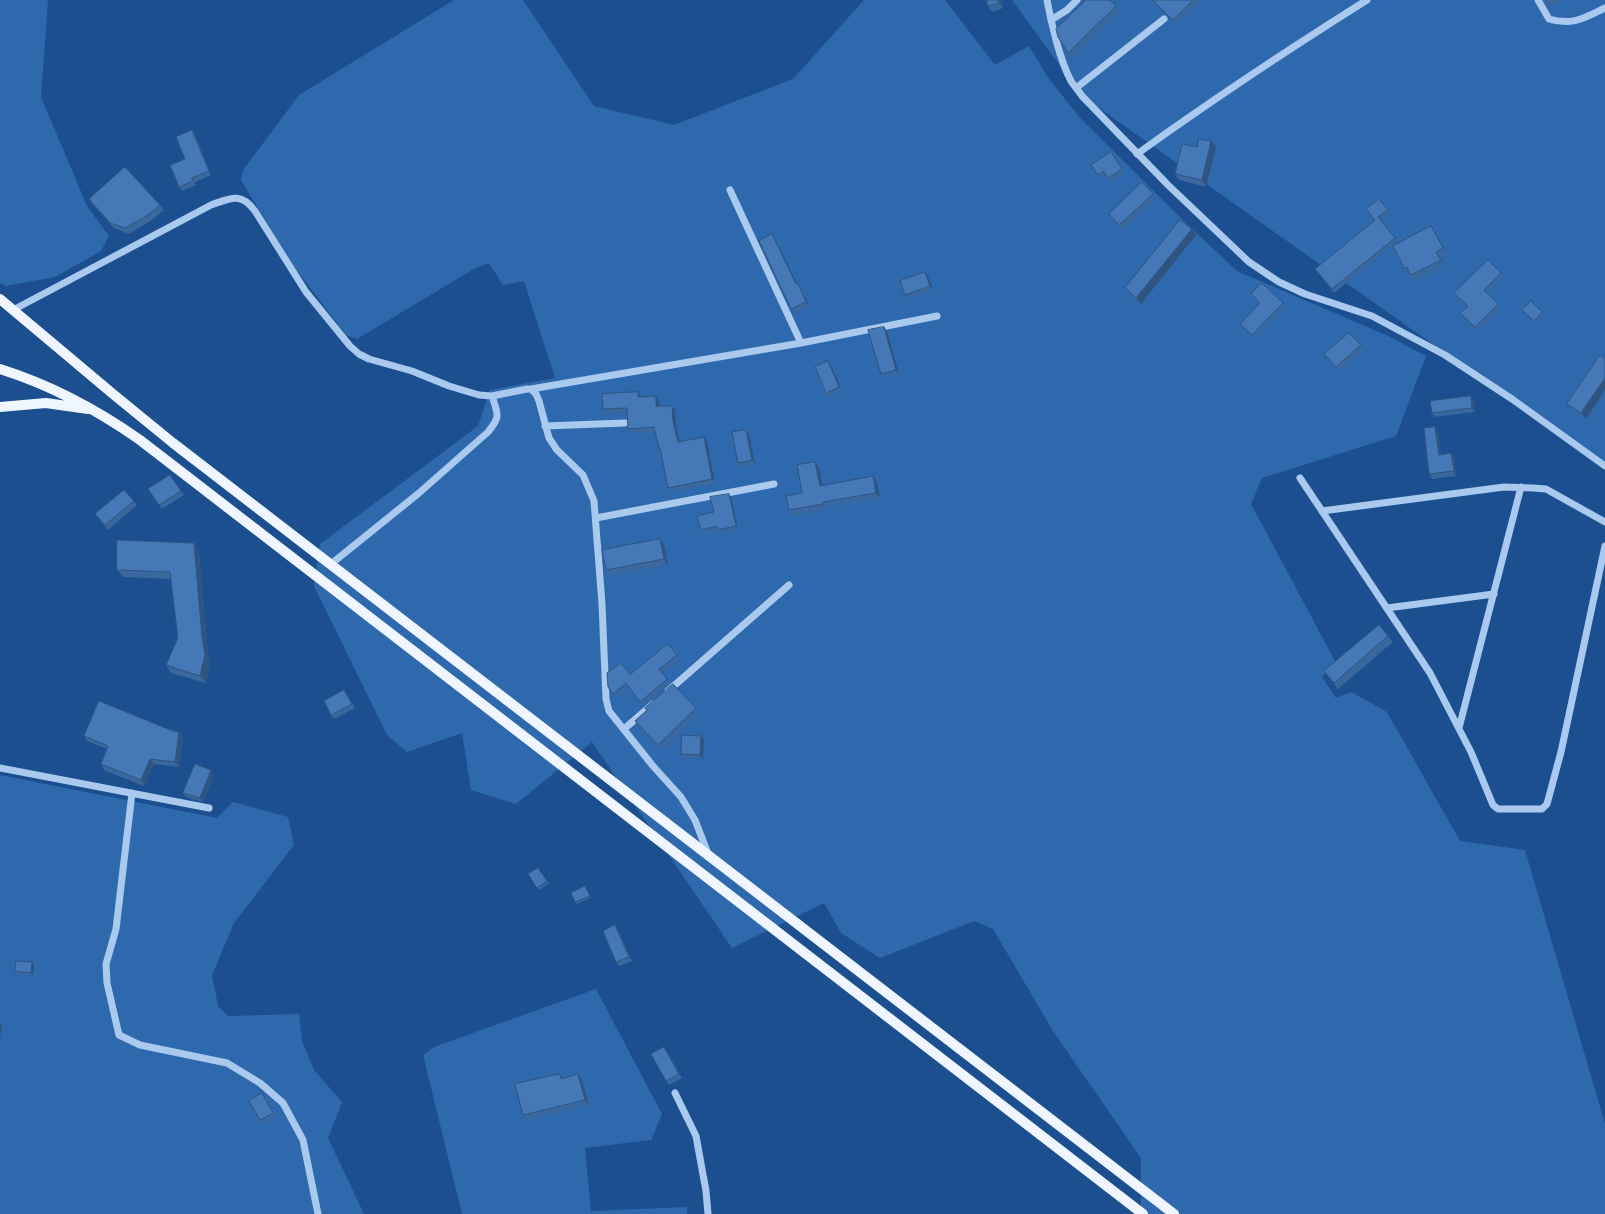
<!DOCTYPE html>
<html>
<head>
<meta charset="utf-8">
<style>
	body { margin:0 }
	canvas { display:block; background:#1b4f8f }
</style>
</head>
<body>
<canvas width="1605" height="1214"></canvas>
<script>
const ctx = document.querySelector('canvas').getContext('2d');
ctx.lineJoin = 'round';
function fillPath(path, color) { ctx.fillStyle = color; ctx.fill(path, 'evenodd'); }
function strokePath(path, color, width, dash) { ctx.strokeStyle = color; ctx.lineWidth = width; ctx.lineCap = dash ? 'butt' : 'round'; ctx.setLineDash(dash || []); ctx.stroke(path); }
fillPath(new Path2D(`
	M0,0h48l-7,97 46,109 22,30 -8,15 -46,26 -49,9 -6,-3z
	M454,0h69l71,106 80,19 119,-46 71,-79h81l50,65 34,-19 20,33 32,40 107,106 49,46 149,64 40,21 -30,80 -134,42 -11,26 85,159 -14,14 14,21 15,-6 36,20 73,129 65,9 80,274v90h-464v-56l-88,-127 -60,-102 -19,-8 -94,37 -39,-25 -17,-30 -92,45 -140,-206 -76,62 -45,-14 -9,-57 -55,19 -20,-17 -73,-149 6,-42 158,-118 12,-36 65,-12 -31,-97 -21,4 -14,-22 -17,7 -115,69 -11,-4 -54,-71 -51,-84 2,-10 56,-75z
	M1012,0h593v466l-523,-370z
	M0,775l217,43 16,-16 55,15 6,28 -60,78 -22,52 6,31 10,10 71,-2 3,27 12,29 28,32 -14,36 36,76h-364z
	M596,989l66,125 -11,26 -66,8 6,63 96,-4v7h-225l-39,-159 11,-8z`), '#2e69ad');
strokePath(new Path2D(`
	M1047,0c4,22 13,61 24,81 3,5 8,10 11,15l86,89 81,77 30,20 26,12 67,22 73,39 67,44 93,67
	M1538,0l11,19c23,7 35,-1 56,-11
	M1051,20l16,-10 10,-10
	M1076,88l88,-69
	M1137,154c75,-54 152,-105 230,-154
	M730,190l71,153
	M13,310l198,-105c20,-7 30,-13 44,6l51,81 44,54 9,8 10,5 43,12 37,15 30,9 13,1 35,-7h4l5,5 3,7 10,37 8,12 26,25 11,26 8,103 4,95 3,12 44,55 28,31 14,23 14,36
	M531,389l270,-46 136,-27
	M545,426l80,-3
	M1300,478l130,195 41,79 22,53 5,4h44l5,-5 14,-52 44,-206
	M1322,511l182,-24 29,1 13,1 59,33
	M596,518l178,-34
	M331,564l88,-71 69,-61c13,-16 10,-17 4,-36
	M1387,608l107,-14
	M668,691l121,-106
	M1459,728l62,-241
	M624,729l29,-25
	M0,768l209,40
	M132,793l-16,136 -10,35 1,19 12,52 21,10 87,18 33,20 23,20 20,37 15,74
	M675,1093l21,43 10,55 2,23`), '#a9c9ee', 7);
strokePath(new Path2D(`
	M0,299l113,95 60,49 1001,771
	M0,369c51,16 96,40 140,71l1003,774
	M0,407l46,-4 42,6`), '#f0f6ff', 10);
fillPath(new Path2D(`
	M987,0h14l2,8 -11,4 -4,-6z
	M1152,0h49l-24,24z
	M1543,0h19l-14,7z
	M1116,6l4,6 -48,47 -4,-6z
	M192,130l3,4 16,41 -16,7 1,3 -14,6 -3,-4 6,-28z
	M1197,147h19l-10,40 -27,-7 -4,-6z
	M1111,152l14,20 -14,10 -5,-8 -6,4 -9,-13z
	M1153,194l3,4 -34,32 -11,-12 -2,-4z
	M89,199l71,6 4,5 -12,10 -23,14 -15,-6 -21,-23z
	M1366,209l22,1 2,4 -9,7 17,20 -64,52 -19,-24 60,-49z
	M1192,229l4,6 -55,69 -12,-10 -4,-6z
	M1435,232l12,22 -7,3 5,9 -30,15 -5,-8 -2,1 -4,-6z
	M772,234l3,5 22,45 1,-1 2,4 9,19 -15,7 -3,-4z
	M1501,273l3,4 -17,17 11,10 3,4 -24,23 -14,-14 -3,-4 7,-6 -10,-9 -3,-5z
	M928,276l5,14 -25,9 -3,-4z
	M1251,294l32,9 2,3 -31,32 -11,-10 -3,-4 20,-20 -6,-6z
	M1522,310l20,2 2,2 -9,9z
	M887,331l12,43 -15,4 -3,-4z
	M1361,345l2,5 -24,21 -15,-17z
	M1605,359v31l-19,29 -14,-9 -5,-6z
	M831,365l11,26 -13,6 -3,-4z
	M641,396v1l15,-1 3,5v5l16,4 1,15 4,16 24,-4 3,4 8,42 -44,9 -3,-4 -7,-37 -2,-3 -4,-16 -24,1 -3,-4 -1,-16 -21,1 -3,-5z
	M1474,400l1,12 -40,5 -3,-4z
	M1435,427l3,4 3,24 13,2 2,19 -24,3 -3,-5z
	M746,430l3,4 6,31 -14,2 -3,-4z
	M815,462l4,5 3,18 51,-9 4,6 3,16 -54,9 1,2 -34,7 -4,-6 13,-17z
	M170,475l14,20 -22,14 -14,-20z
	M731,497l7,32 -18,4 -2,-3 -14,4 -3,-4 13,-18z
	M134,501l3,4 -29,25 -13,-16z
	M660,539l4,6 4,20 -58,11 -4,-6z
	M199,551l8,93 3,19 -4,20 -35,-10 -5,-8 12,-27 -7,-59 -48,-2 -6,-7z
	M1388,636l5,6 -55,47 -14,-18z
	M668,644l11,15 -17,14 7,10 -26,23 -14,-19 -13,11 -8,-11 22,-13z
	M344,690l11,18 -21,11 -3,-4z
	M696,708l4,5 -38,37 -23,-23 -4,-6z
	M173,731l6,1 4,5 -4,30 -25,-3 -10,22 -40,-16 -3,-6 6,-15 -20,-8 -3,-5z
	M701,736l3,4 -1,19 -19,-1 -3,-4z
	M211,770l3,4 -11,28 -17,-5 -3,-4z
	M538,868l11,15 -10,7 -11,-16z
	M585,886l6,12 -15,6 -1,-2z
	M615,925l3,4 14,32 -13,5 -3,-4z
	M32,962l2,2 -1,11 -17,-2 -1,-2z
	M667,1051l15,27 -13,7 -3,-4z
	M578,1074l4,6 7,25 -62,15 -4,-5 40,-37z
	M265,1098l11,19 -13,7 -3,-4z`), '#3a679d');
fillPath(new Path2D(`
	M999,0h2l2,8 -4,-5z
	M192,130l3,4 16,41 -2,-4z
	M1211,141l5,6 -10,40 -4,-7z
	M1431,226l4,6 12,22 -4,-6z
	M1192,229l4,6 -55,69 -5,-6z
	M772,234l3,5 24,49 -3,-4z
	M1436,252l4,5 5,9 -4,-6z
	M925,272l3,4 5,14 -3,-4z
	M798,283l2,4 9,19 -3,-4z
	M884,327l3,4 12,43 -3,-4z
	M828,361l3,4 11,26 -3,-4z
	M1605,378v12l-19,29 -5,-6z
	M638,392l3,4v6l-3,-5z
	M656,396l3,5v10l-3,-5z
	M1471,396l3,4 1,12 -3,-4z
	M672,406l3,4 1,15 5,21 -3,-4 -5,-21z
	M1435,427l3,4 4,28 -3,-4z
	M746,430l3,4 6,31 -3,-5z
	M704,437l3,4 8,42 -3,-4z
	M1451,453l3,4 2,19 -2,-5z
	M815,462l4,5 4,24 -3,-5z
	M873,476l4,6 3,16 -4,-5z
	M729,494l2,3 7,32 -2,-3z
	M660,539l4,6 4,20 -4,-6z
	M194,543l5,8 8,93 3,19 -4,20 -6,-7 2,-39z
	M179,732l4,5 -4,30 -4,-5z
	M701,736l3,4 -1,19 -3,-4z
	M150,759l4,5 -10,22 -3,-6z
	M211,770l3,4 -11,28 -3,-4z
	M615,925l3,4 14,32 -3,-4z
	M32,962l2,2 -1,11 -2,-2z
	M0,1022l2,3 -2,14z
	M664,1047l3,4 15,27 -3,-4z
	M578,1074l4,6 7,25 -4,-5z`), '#305480');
const building = new Path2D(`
	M987,0h12v3l-11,3z
	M1086,0h24l6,6 -48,47 -10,-16 -2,-8z
	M1153,0h40l-20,20z
	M192,130l17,41 -17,7 1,3 -14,6 -9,-22 15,-6 -9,-22z
	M1199,139l12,2 -9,39 -27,-6 7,-30 15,3z
	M1111,152l11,17 -14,9 -5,-7 -5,4 -7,-10z
	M125,167l35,38 -12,10 -23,13 -15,-5 -21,-24z
	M1142,182l11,12 -34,31 -10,-11z
	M1379,199l9,11 -10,7 17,21 -63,51 -17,-20 60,-49 -9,-11z
	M1180,220l12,9 -56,69 -11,-10z
	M1431,226l12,22 -7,4 5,8 -30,15 -4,-8 -3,1 -11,-22z
	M772,234l24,50 2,-1 8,19 -15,7 -32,-68z
	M1488,260l13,13 -17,17 14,14 -23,23 -15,-14 8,-7 -14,-13z
	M925,272l5,14 -25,9 -5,-14z
	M1262,283l21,20 -31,32 -12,-11 20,-21 -9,-9z
	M1531,301l11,11 -8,9 -12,-11z
	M884,327l12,43 -15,4 -13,-44z
	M1349,333l12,12 -25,22 -12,-13z
	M1600,355l5,4v19l-24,35 -14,-9z
	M828,361l11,26 -13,6 -11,-26z
	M638,392v5l18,-1v10h16l1,15 5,21 26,-5 8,42 -44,9 -8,-40h-1l-5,-21 -26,2 -1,-21 -24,1 -1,-15z
	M1471,396l1,12 -40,5 -2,-12z
	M1435,427l4,28 12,-2 3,18 -25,3 -5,-46z
	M746,430l6,30 -14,3 -6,-31z
	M815,462l5,24 53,-10 3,17 -53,9v2l-34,6 -3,-14 16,-3 -5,-28z
	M170,475l11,16 -22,14 -11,-16z
	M124,490l10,11 -29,24 -10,-11z
	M729,494l7,32 -19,4v-4l-16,4 -4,-14 17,-4 -4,-15z
	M660,539l4,20 -58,11 -4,-20z
	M117,540l77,3 8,94 3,18 -5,21 -34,-11 12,-27 -8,-66 -53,-2z
	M1379,625l9,11 -54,47 -10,-12z
	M668,644l9,11 -18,14 8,10 -27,23 -14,-19 -13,11 -5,-7 -1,-14 14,-10 9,11z
	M673,684l23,24 -38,37 -23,-24 12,-11 -2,-2z
	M344,690l8,14 -21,11 -7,-14z
	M99,701l74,30 6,1 -4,30 -25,-3 -9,21 -40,-16 7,-18 -24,-10z
	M682,735l19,1 -1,19 -19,-1z
	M195,764l16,6 -11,28 -17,-5z
	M538,868l9,13 -10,7 -9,-14z
	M585,886l5,10 -15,6 -4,-9z
	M615,925l14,32 -13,5 -13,-31z
	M16,961l16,1 -1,11 -16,-2z
	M664,1047l15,27 -13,7 -15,-27z
	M560,1074l1,5 17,-5 7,26 -62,15 -8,-31z
	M262,1093l11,20 -13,7 -11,-19z`);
fillPath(building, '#4478b7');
strokePath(building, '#305480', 1);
</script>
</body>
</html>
